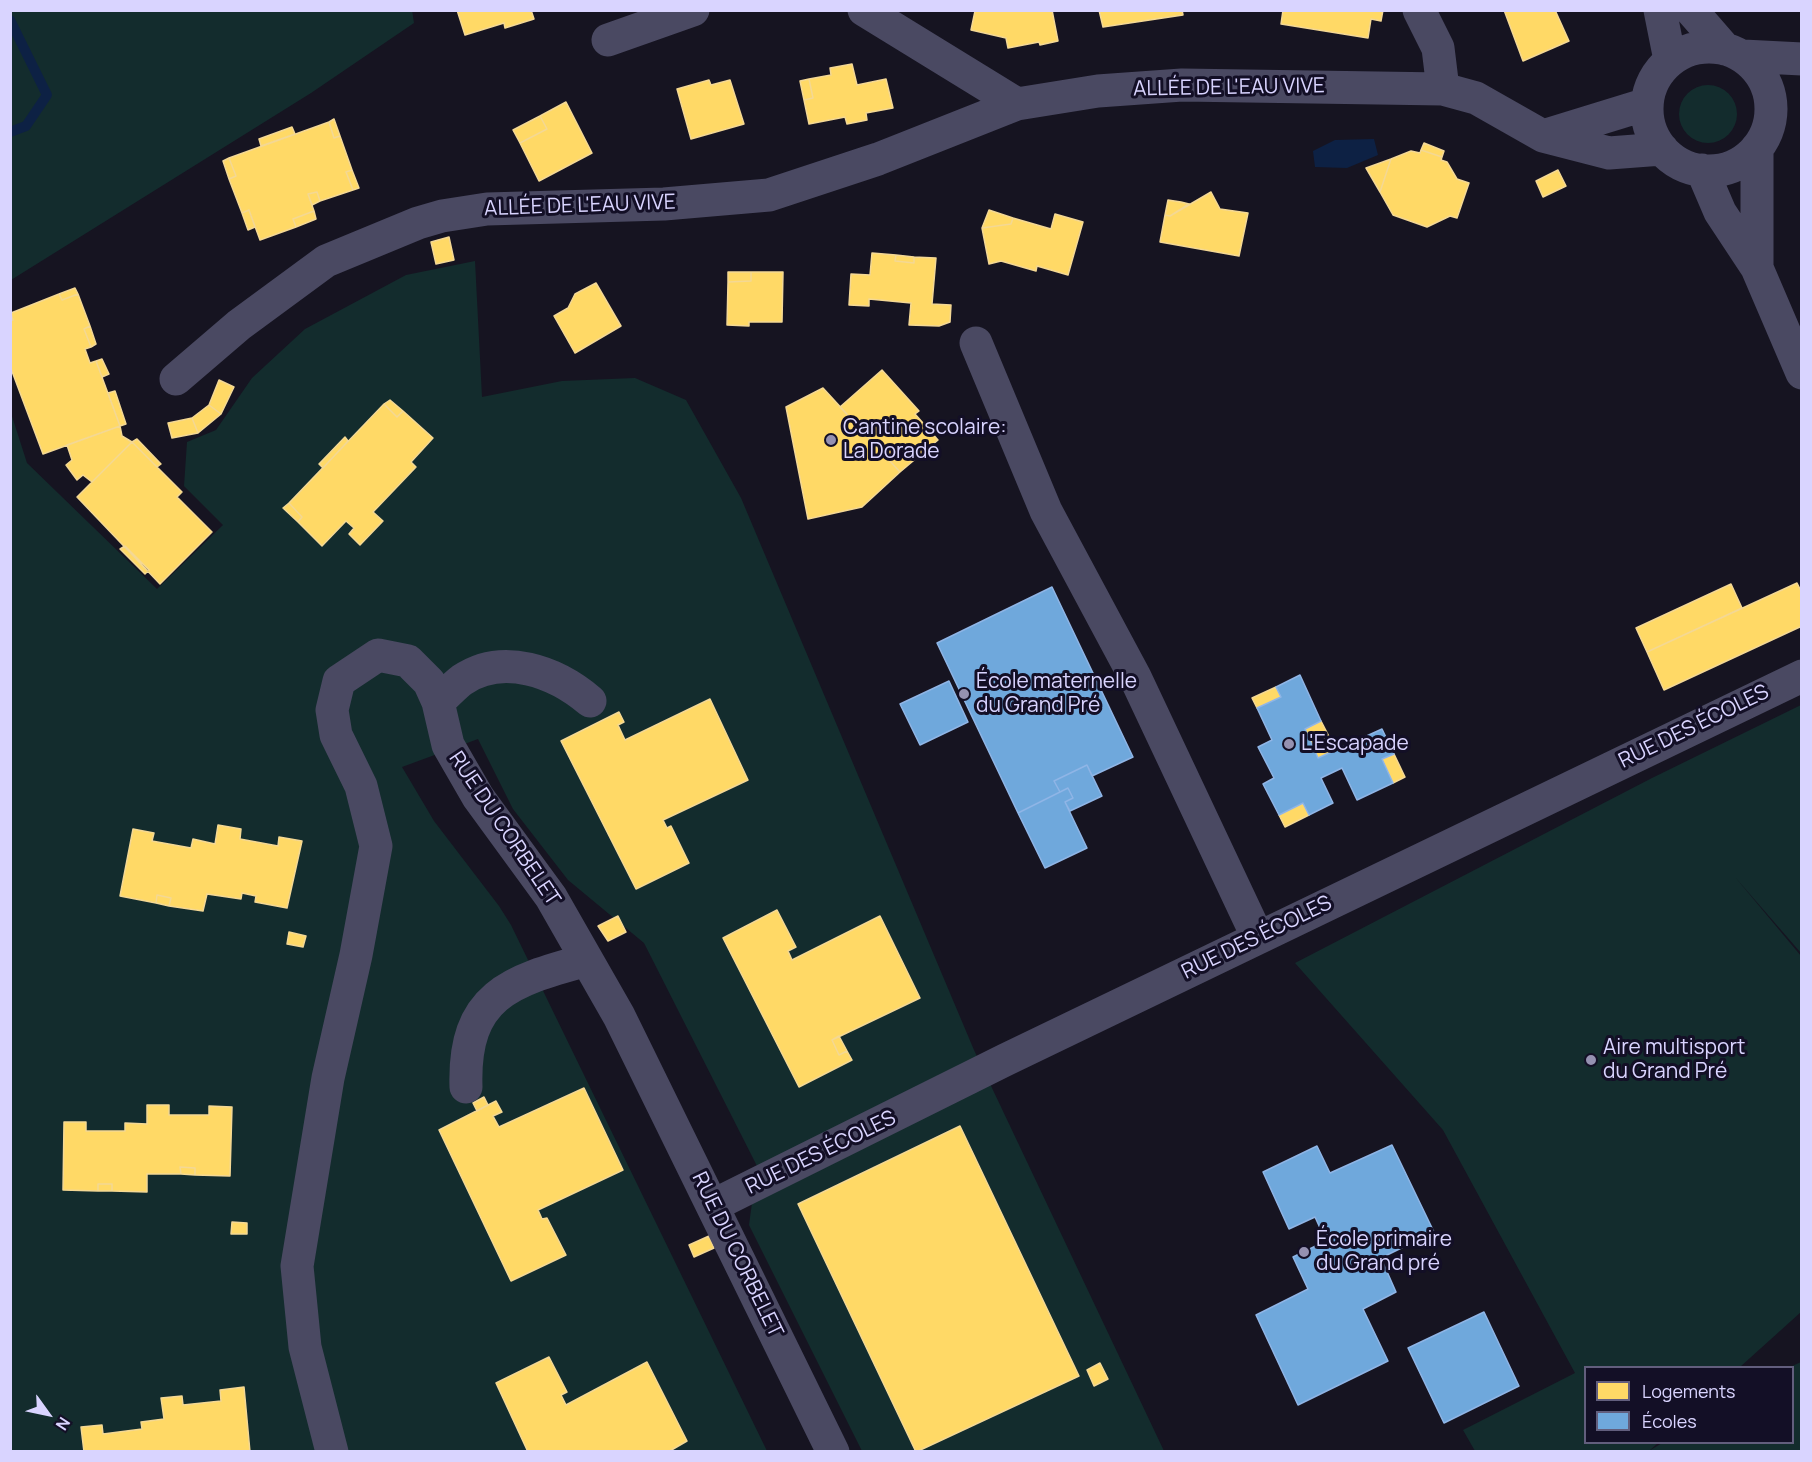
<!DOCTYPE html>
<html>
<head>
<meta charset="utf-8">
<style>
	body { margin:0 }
	#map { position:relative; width:1812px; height:1462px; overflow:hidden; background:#161421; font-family:Manrope,sans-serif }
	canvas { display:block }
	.frame { position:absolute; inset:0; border:12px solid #d9d4ff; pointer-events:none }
	.legend { position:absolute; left:1584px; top:1366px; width:210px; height:78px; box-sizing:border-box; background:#130f26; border:2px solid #625e7d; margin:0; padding:8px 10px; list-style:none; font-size:18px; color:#d9d4ff }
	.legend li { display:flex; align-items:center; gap:12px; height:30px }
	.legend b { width:30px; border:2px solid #625e7d }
	.north { position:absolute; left:18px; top:1384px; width:60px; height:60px; -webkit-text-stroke:4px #130f26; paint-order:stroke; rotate:123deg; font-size:16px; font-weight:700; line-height:24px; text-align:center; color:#d9d4ff }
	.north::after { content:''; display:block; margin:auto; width:21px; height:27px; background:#d9d4ff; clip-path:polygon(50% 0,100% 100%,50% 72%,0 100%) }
</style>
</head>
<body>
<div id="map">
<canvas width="1812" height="1462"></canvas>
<div class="frame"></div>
<ul class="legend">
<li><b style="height:16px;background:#ffd966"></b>Logements</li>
<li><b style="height:16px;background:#6fa8dc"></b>Écoles</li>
</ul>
<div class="north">N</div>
</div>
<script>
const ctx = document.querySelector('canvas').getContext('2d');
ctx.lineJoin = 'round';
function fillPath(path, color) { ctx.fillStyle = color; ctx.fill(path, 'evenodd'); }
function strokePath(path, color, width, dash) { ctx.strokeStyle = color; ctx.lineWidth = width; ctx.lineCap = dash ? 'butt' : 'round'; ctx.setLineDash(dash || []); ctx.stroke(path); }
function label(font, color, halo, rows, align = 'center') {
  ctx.font = font + ' Manrope,sans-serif'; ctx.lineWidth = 6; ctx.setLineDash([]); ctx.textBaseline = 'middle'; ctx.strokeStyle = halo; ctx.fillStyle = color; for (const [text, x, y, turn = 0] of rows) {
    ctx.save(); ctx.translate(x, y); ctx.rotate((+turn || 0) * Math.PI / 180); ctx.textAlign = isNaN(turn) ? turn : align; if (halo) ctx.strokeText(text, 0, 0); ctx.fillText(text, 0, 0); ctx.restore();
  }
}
fillPath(new Path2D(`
	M11,10h401l2,13 -103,70 -300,187z
	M1679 114a29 29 0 1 1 58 0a29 29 0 1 1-58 0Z
	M475,261l7,136 80,-16 73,-3 51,22 55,98 233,552 190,401h-302l-113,-226 8,-59 -113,-223 -76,-63 -55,-71 -35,-70 -76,28 32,54 65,85 12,19 256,526h-756l-1,-1041 17,53 130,126 66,-64 -39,-39 3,-44 29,-12 36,-52 53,-49 101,-54z
	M1801,705v248l-66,-76 66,79v356l-61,55 -154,1v74l72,1 -9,8 13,-8 130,-1v-74l-2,-1 11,-5v89h-326l-12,-21 112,-57 -132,-243 -148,-167 357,-185z`), '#132c2d');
fillPath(new Path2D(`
	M1374,139l4,16 -31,13 -32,-1 -2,-16 22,-11z`), '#0d2144');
const homes = new Path2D(`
	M457,10h74l3,9 -29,9 -1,-5 -39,12z
	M1052,10l6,31 -18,4 -1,-3 -31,6 -2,-10 -35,-8 4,-19z
	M1099,10h83l1,5 -80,12z
	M1283,10h100l-2,11 -10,-2 -3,19 -87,-14z
	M1504,10h51l14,31 -46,20z
	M852,64l5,21 29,-6 7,29 -27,5 1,7 -20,4 -2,-7 -36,7 -5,-24 9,-2 -4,-19 22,-4 -1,-7z
	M809,79l4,19 -9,2 -4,-19z
	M709,80l2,5 19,-5 14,44 -53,15 -14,-50z
	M566,102l26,51 -53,28 -19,-38 27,-14 -7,-13z
	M540,116l7,13 -27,14 -7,-13z
	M334,119l6,17 -6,2 -5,-16z
	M329,122l5,16 6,-2 12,34 -6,2 7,18 -33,11 -3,-9 -9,2 6,17 -21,8 3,8 -36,13 -11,-30 -7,3 -13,-34 7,-3 -7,-18z
	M292,127l3,7 -34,12 -2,-7z
	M1424,143l20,8 -2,6 -21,-7z
	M1421,150l21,7 -1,3 6,2 10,17 12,4 -12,35 -7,-2 -23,11 -34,-12 -13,-23 11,-33 20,-8 9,2z
	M229,158l7,18 -7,3 -6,-18z
	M1391,159l-11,33 -14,-24z
	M352,170l7,18 -6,2 -7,-18z
	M1558,170l8,16 -23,11 -7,-16z
	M317,192l3,9 -8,4 -4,-11z
	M1211,192l9,17 28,4 -9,43 -79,-14 5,-27 5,1z
	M1168,200l13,2 8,2 -19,12 -5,-1z
	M249,210l6,17 -7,3 -6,-17z
	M989,210l24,8 -2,6 -29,4z
	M314,211l2,8 -20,8 -3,-8z
	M1055,214l28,8 -15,53 -31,-9 -1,5 -35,-10 -12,3 -7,-36 29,-4 2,-6 38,11z
	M449,237l5,23 -18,4 -5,-22z
	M872,253l24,2 -1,6 19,2v-6l22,1 -4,46 19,1 -1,17 -11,4 -30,-1 2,-22 -42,-4v7l-20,-1 2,-31 19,1z
	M896,255l18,2v6l-19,-2z
	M728,272h23v9l-23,1z
	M751,272h32l-1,50h-33v4l-22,-1 1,-43 23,-1z
	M596,283l25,43 -46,27 -21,-37 14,-8 7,-14z
	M75,288l3,6 -16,6 -3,-6z
	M59,294l3,6 16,-6 12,32 -6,3 7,18 -6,2 5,14 6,-2 24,65 -77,28 -33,-88v-45l3,-1 -2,-7z
	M90,326l6,18 -5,3 -7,-18z
	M102,359l7,15 -7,3 -6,-16z
	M882,370l37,41 -4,3 23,26 -38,32 -60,-65z
	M219,380l15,7 -13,27 -12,-9z
	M823,388l77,84 -38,35 -54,12 -22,-112z
	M115,391l11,33 -6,2 -12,-33z
	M390,400l13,11 -6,6 -13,-13z
	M384,404l13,13 6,-6 30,27 -22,24 5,5 -43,45 10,9 -23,24 -11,-11 5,-6 -8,-7 -24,25 -24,-24 4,-5 -13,-14z
	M209,405l12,9 -23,19 -6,-15z
	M192,418l6,15 -26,5 -4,-15z
	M120,426l2,10 10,6 -40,40 -9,-7 -6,5 -11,-15 6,-5 -5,-15z
	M345,437l3,4 -25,27 -4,-4z
	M137,439l24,25 -4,3 -25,-25z
	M132,442l50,50 -5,5 35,35 -52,52 -83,-87z
	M289,503l13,14 -4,5 -15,-14z
	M125,546l24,24 -4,4 -25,-25z
	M1797,583l5,10v33l-138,64 -17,-38z
	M1731,584l11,24 -95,44 -11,-24z
	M1276,687l5,10 -24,11 -5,-10z
	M710,699l38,81 -85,40 4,8 4,-2 18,37 -53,26 -75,-148 58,-29 5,10 -6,3 7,15z
	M1321,721l15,29 -18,8 -13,-29z
	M1394,754l11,23 -12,6 -11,-24z
	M1303,803l6,12 -24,12 -6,-12z
	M218,825l23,4 -1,10 38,7 1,-9 23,4 -15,67 -32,-6 1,-6 -14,-3 -1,6 -34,-5 -4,17 -34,-5 2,-8 -14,-3 -1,8 -36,-7 13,-67 21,4 -2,8 39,7 2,-9 22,5z
	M157,895l14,3 -2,8 -13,-3z
	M777,910l19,37 -8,4 4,9 88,-44 40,82 -88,42 7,15 8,-4 5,9 -53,27 -76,-149z
	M618,916l8,16 -18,9 -10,-15z
	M289,932l17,4 -3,11 -16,-3z
	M839,1036l8,15 -8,4 -7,-15z
	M584,1088l39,82 -85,40 4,9 5,-1 19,37 -55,26 -72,-151 57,-29 6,11 -9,4 6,11z
	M484,1097l4,8 -11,6 -4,-8z
	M147,1105h22v10h40v-9l23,1 -2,69 -35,-1v-7l-15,-1 1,7h-34v18l-35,-1v-7h-14v7l-35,-1 1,-68h22v9h39v-8l22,1z
	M960,1126l119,250 -163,76 -118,-248z
	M180,1167l15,1v7l-14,-1z
	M98,1184h14v7h-14z
	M232,1222l15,1v11h-16z
	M709,1236l5,12 -20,9 -5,-12z
	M549,1357l18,35 -6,3 5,10 81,-43 40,79 -19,11h-140l-32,-69z
	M1100,1363l8,16 -14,7 -7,-16z
	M244,1387l6,65h-166l-3,-25 21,-2 1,9 39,-5 -1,-7 23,-3 -3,-21 21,-2 1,9 38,-4 -1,-11z`);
fillPath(homes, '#ffd966');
strokePath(homes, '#f4d894', 1.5);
const schools = new Path2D(`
	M1052,587l81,170 -41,19 -5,-11 -33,16 6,11 -42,21 -81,-170z
	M1300,675l21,46 -16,8 13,29 64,-29 12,25 -12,5 11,24 -36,17 -15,-32 -21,10 12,25 -24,12 -6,-12 -24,12 -16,-31 11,-6 -16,-31 14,-7 -15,-32 24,-11 -5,-10z
	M949,681l19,41 -48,23 -20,-41z
	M1087,765l15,31 -32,15 -5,-9 8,-4 -5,-10 -8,4 -6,-11z
	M1068,788l5,10 -8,4 22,46 -42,20 -27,-55z
	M1392,1145l42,87 -53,26 15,34 -33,17 25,52 -90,44 -42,-90 52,-26 -15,-32 33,-16 -11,-24 -26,12 -26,-57 54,-26 13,27z
	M1484,1312l35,74 -75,37 -36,-75z`);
fillPath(schools, '#6fa8dc');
strokePath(schools, '#8fb5e6', 1.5);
strokePath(new Path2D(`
	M10,20l37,75 -21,31 -16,6`), '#0d2144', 10);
strokePath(new Path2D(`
	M864,10l153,94
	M1419,10l19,38 5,41
	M1660,10l10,50
	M1691,10l34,39
	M608,40l85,-30
	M1647 109a62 62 0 1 1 124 0a62 62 0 1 1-124 0Z
	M1743,56l59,3
	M1543,136l104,-32
	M1757,148v120
	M1702,170l18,42 37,56 45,105
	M976,343l70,168 89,166 123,261
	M176,379l63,-54 87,-64 92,-38 24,-7 45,-7 177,-5 105,-9 109,-36 139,-55 81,-13 84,-6 261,4 33,9 67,38 66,17 53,-4
	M438,702c8,-7 16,-16 24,-22 41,-28 94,-8 128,21
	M466,1087c-3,-92 44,-106 121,-127
	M714,1205l291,-145 797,-384
	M332,1452l-27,-105 -8,-81 31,-188 28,-123 20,-109 -15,-60 -25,-51 -4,-25 7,-29 39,-26 30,6 21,21 9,20 10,43 30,52 73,100 68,119 214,436`), '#4a4962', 33);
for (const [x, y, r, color] of [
	[831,440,6,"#9591b1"],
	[964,694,6,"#9591b1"],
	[1289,744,6,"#9591b1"],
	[1591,1060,6,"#9591b1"],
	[1304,1252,6,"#9591b1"]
]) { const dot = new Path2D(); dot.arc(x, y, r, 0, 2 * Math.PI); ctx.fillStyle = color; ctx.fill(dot); strokePath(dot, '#130f26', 2); }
label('21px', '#d9d4ff', '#130f26', [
	["ALLÉE DE L'EAU VIVE",1229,88,-1],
	["ALLÉE DE L'EAU VIVE",580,206,-2],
	["RUE DES ÉCOLES",1694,727,-26],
	["RUE DU CORBELET",504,829,56],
	["RUE DES ÉCOLES",1257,938,-26],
	["RUE DES ÉCOLES",821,1153,-26],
	["RUE DU CORBELET",737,1255,64]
]);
label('21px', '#d9d4ff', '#130f26', [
	["Cantine scolaire:",843,428],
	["La Dorade",843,452],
	["École maternelle",976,682],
	["du Grand Pré",976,706],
	["L'Escapade",1301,744],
	["Aire multisport",1603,1048],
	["du Grand Pré",1603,1072],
	["École primaire",1316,1240],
	["du Grand pré",1316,1264]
], 'left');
</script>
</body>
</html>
